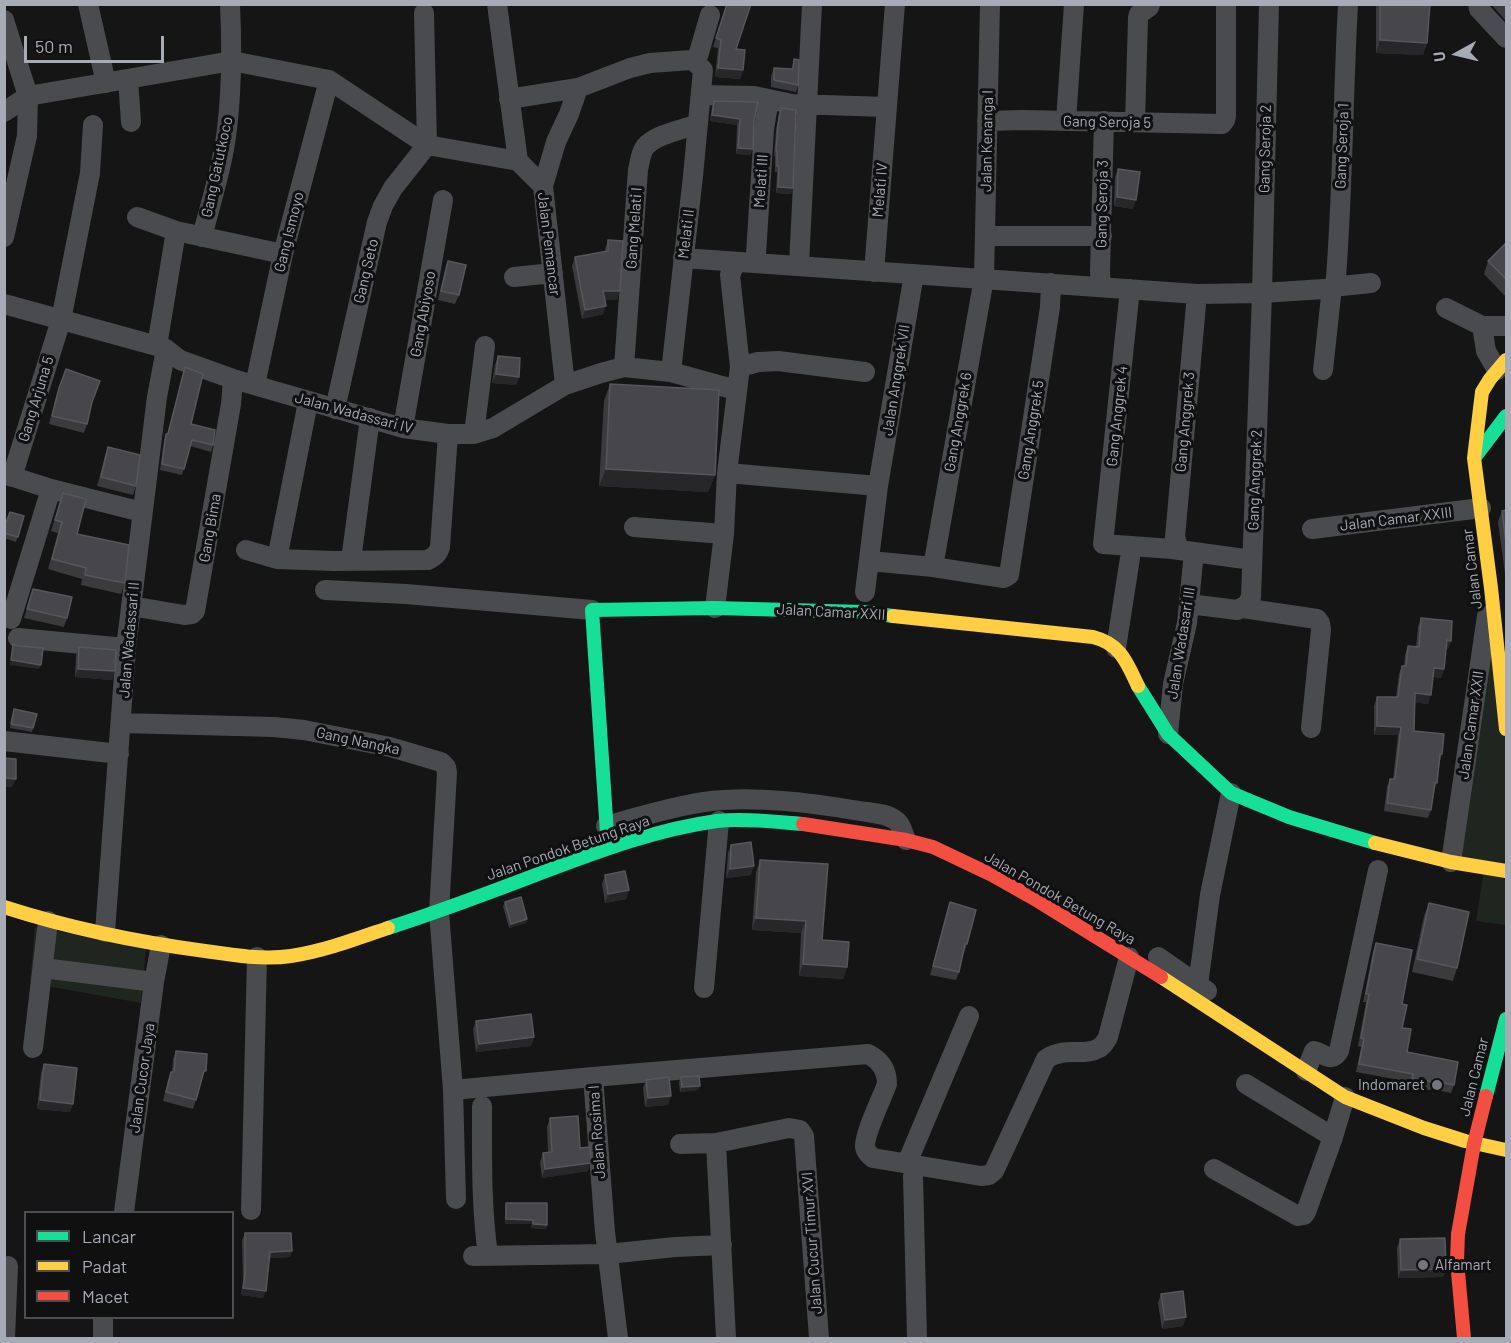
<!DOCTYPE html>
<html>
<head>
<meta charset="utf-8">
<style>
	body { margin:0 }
	#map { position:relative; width:1511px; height:1343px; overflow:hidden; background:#151516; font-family:Barlow,sans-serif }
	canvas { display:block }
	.frame { position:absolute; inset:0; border:6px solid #a7abb6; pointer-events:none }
	.legend { position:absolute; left:24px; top:1211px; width:210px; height:108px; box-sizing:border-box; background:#101011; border:2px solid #4c4e53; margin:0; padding:8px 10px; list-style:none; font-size:18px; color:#a7abb6 }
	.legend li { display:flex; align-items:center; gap:12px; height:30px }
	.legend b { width:30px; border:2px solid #4c4e53 }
	.north { position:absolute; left:1427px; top:24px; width:60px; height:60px; -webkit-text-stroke:4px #101011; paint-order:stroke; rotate:262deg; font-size:16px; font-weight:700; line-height:24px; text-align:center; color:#a7abb6 }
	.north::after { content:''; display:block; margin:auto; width:21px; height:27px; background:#a7abb6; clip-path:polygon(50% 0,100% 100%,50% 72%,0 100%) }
	.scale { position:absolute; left:24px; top:36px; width:140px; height:27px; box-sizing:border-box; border:3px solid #a7abb6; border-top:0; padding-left:8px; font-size:18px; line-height:21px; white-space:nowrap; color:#a7abb6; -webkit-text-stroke:4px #101011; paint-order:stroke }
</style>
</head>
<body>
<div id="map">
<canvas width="1511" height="1343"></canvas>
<div class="frame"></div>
<ul class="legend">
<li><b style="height:8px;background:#16e098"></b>Lancar</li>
<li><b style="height:8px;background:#ffcf43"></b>Padat</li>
<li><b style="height:8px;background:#f24e42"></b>Macet</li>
</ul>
<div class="north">U</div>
<div class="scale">50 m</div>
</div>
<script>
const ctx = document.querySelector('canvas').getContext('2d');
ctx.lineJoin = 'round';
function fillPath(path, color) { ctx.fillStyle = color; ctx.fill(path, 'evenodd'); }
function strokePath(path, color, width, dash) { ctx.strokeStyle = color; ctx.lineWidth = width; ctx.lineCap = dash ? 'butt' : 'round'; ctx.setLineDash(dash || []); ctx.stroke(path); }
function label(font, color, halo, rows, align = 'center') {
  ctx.font = font + ' Barlow,sans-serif'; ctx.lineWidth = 6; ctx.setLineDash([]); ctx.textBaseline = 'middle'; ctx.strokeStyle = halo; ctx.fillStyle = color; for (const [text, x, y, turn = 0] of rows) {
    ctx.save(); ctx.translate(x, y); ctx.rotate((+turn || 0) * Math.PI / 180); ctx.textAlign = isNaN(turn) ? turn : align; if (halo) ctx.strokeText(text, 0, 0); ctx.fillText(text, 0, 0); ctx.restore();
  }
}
fillPath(new Path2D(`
	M1491,593l15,143v132l-50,-9z
	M1484,870l22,2v53l-30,-4z
	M35,927l111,21 -5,55 -111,-20z`), '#1f2620');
strokePath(new Path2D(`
	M88,4l18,79
	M497,4l21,157 25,25 22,199
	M1478,4l1,5 27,29
	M4,20l24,76 -1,40 -23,101
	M696,63l14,-48
	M128,79l3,43
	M701,95l53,1 38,8 95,3
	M509,99l69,-11 52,-20 20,-5 41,-3 5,3 7,7 -10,106 -22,196
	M4,112l24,-16 204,-35 97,19 98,65 91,16
	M987,121l35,-1 200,4 3,-4 1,-4v-112
	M1066,121l8,-117
	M1135,122l3,-104 1,-4 10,-7 1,-3
	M543,186l13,-44 13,-28 9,-26
	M137,217l39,14 107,23
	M985,236h117
	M202,237c9,-36 21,-72 25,-108 5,-42 5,-83 3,-125
	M683,258l514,36 65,-1 62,-4h5l3,-2 39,-4
	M754,263l2,-9 8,-125 5,-30
	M799,265l13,-261
	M874,272l21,-268
	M514,277l39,-4
	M1101,286l-1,-15 4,-150
	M1130,289l-27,255 69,5 80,11
	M4,304l153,42 9,3 14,11 53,19 170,49 45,6h26l19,-6 72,-43 36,-12 23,-6 47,5 65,18
	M1446,308l36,18h24
	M1482,326l4,25 11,19
	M157,346l19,-115
	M624,367l14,-197c2,-8 2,-16 7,-23 11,-13 37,-17 53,-23
	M740,367l18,-5 20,-1 87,11
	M1323,370l9,-83 3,-4 1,-6c7,-90 7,-182 12,-273
	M255,385l28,-131 46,-174
	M335,409l42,-187 6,-16 10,-18 34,-43 -3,-132
	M403,428l40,-228
	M474,434l11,-88
	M727,473l151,13
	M4,474l47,15 -40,130
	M12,477l49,-157 29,-147 3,-48
	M51,489l91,23
	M634,527l90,7
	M1312,529l169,-21
	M246,550l31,9 57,2 94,-1c7,-4 10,-6 12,-13l8,-113
	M1179,550l-4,-13 22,-243
	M277,559l31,-157
	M351,560l19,-142
	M870,561l63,6 71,11 5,-3 41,-268 1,-24
	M933,567l51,-289 6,-274
	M325,590l81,4 186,16
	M865,592l13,-106 36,-212
	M1189,604l48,6 10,-5 4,-8 11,-304 7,-289
	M131,606l53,9 8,-1 3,-3 36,-207 2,-25
	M715,608l9,-74 3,-61 13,-106 -10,-92 6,-13
	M1243,608l67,10 7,1 3,4 1,7 -10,98
	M18,638l108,10
	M1116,648l14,-90
	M121,723l153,4 30,3 86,17 51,15 5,5 1,6 -8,139 14,178 3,109
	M1168,734l5,-50 14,-61 7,-71
	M4,741l115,13
	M606,826c32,-9 65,-19 98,-24 49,-7 108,1 156,9 11,2 26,2 35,9 6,3 8,13 11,20
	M1451,862l36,-246
	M105,932l21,-284 31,-251 9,-48
	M1158,957l49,34
	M43,968l111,14
	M1198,985l12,-90 21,-102
	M704,988l15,-167
	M33,1048l15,-127
	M1306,1071l8,-20c10,2 17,13 25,0l39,-181
	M593,1077l275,-23c12,6 19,16 19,30 -5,14 -23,50 -22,63 1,5 4,8 8,11l108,18 8,-1 5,-4 52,-112c19,-13 38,-2 53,-11 4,-2 7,-7 9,-11l21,-80
	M1246,1084l87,53
	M453,1090l140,-13 12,155 13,106
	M482,1106c0,50 -1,100 6,149
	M716,1143l10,195
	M680,1144l36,-1 73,-15 11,2 4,6 15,202
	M907,1163l62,-147
	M1214,1169l84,47 6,-1 2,-3 27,-75 12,-40
	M913,1176l4,162
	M251,1210l6,-253
	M124,1212l30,-230 7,-37
	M473,1256l135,-2 67,-7 47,-2
	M103,1318v20
	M5,1338l3,-72`), '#4a4b4e', 20);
strokePath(new Path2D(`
	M1475,457l31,-41
	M1138,686l30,48 63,59 58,24 86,26
	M608,848l-16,-238 123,-2 149,4 29,4
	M388,928c53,-17 106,-37 158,-57 56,-21 112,-42 171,-50 28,-3 58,1 86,3
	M1486,1096l20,-77`), '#16e098', 14);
strokePath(new Path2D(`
	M1506,360l-16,19 -8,13 -8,66 17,130 15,141
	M893,616l200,21c28,7 34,26 45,49
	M1375,843l76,19 55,9
	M4,907c65,21 133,35 201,44 27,4 58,9 86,5 33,-5 65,-17 97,-28
	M1161,977l184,120 79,31 41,13 41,9`), '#ffcf43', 14);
strokePath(new Path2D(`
	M803,824l103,16 27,7 59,28 46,26 123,76
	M1464,1338l-7,-77 1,-27 16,-90 12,-48`), '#f24e42', 14);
fillPath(new Path2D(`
	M727,4l9,45 7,21 -3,9 -25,-2 3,-29 -5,-1z
	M1377,4h54l-2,2 -2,37 -4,12 -47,-2v-45z
	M1491,4h15v17z
	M794,59l4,26 -2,7 -25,-5v-11l3,-8 18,1z
	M714,101l40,21 -1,27 -3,6 -14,-1 1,-29 -27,-4 2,-14z
	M781,108l12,80 -2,6 -15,-1 1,-21h-2v-16h-1l2,-26 3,-17z
	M1118,169l15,40 -19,-3 1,-29z
	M608,240l9,60h-12l-2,14 -21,5 -10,-53 3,-9 30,-5v-3z
	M1506,243v54l-22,-23 4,-13z
	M448,261l11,34 -4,9 -17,-4 7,-30z
	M498,356l21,21 -3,8 -24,-2 3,-18z
	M185,367l6,57 22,21 -2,7 -21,-6 -8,29 -22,-5 4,-30 2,-6h1z
	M66,369l26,34 -5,21 -3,9 -35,-9 7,-27z
	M610,384l105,91 -7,17 -109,-6 5,-85z
	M108,447l28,39 -3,9 -36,-9 8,-30z
	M63,493l14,41 48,49 -4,11 -40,-9 1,-6 -34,-10 10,-36 -7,-2z
	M1506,510v71l-8,-59 4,-11z
	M24,516l-8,26 -12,-4v-10z
	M33,589l34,29 -3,9 -40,-9z
	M1421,618l30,23 -3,8h-2l-2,20 -3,9 -8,-1 -5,27 -14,-2v29l28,23 -2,7 -9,49 -3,8 -44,-7 3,-24 3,-8h3l5,-44h-24v-29l3,-9h19l3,-23 3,-8h2l1,-11 3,-9 8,1 2,-20z
	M79,647l36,24 -3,9 -37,-3 1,-22z
	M14,709l19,19 -1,4 -22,-4z
	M731,845l20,30 -25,3 2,-25z
	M760,860l62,80 25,27 -4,12 -44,-3 2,-43 -49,-3 4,-58z
	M605,875l24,15 -3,9 -21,4 -3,-19z
	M505,902l22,17 -1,4 -17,5 -6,-22z
	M950,902l17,42 -3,9h-1l-4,19 -3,8 -26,-5z
	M1429,903l28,65 -4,13 -41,-9 12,-56z
	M1376,943l26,61v24l5,24 47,33 -3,8 -20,-4 -1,1 -21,-3 1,-5 -54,-10 5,-25 -3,-1 8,-44h-3l10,-51z
	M476,1021l58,16 -3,9 -55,6 -3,-23z
	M176,1051l26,29 -9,29 -30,-8 5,-21 4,-8 1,-13z
	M44,1064l29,40 -3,8 -33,-3 4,-36z
	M681,1077l17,13 -18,2 -1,-10z
	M646,1080l22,25 -23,2 -2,-19z
	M550,1118l30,30 8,23 -46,7 -2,-16 3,-9 5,-1 -1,-25z
	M506,1203l41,22 -1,4 -15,-1 1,-4h-27v-17z
	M245,1233l45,24 -21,1 -6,40 -22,-3 2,-14 -1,-41z
	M1400,1239l46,30 -3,8 -45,1 -1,-30z
	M1161,1294l22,32 -21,3 -4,-26z`), '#3b3b3e');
fillPath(new Path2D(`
	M1380,40l47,3 -4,12 -47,-2z
	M718,68l25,2 -3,9 -25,-2z
	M712,115l28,4 -3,6 -27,-4z
	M738,148l15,1 -3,6 -14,-1z
	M778,187l15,1 -2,6 -15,-1z
	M1117,197l19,3 -3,9 -19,-3z
	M603,291h17l-3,9h-17z
	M606,306l-3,8 -21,5 3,-9z
	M496,374l23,3 -3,8 -24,-2z
	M606,469l109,6 -7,17 -109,-6z
	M1447,640l4,1 -3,8h-4z
	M11,660l30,5 -2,4 -30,-4z
	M1434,668l10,1 -3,9 -10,-2z
	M78,669l37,2 -3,9 -37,-3z
	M1415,693l16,2 -3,9 -17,-2z
	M1377,726l24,1 -3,8h-24z
	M4,778l12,1 -4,8h-8z
	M754,866l-3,9 -25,3 4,-9z
	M629,890l-3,9 -21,4 3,-9z
	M756,918l50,3 -5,12 -49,-3z
	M527,919l-1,4 -17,5 2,-4z
	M803,964l44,3 -4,12 -44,-3z
	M534,1037l-3,9 -55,6 3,-8z
	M700,1086l-2,4 -18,2 2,-5z
	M671,1096l-3,9 -23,2 3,-9z
	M40,1100l33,4 -3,8 -33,-3z
	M591,1163l-3,8 -46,7 3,-9z
	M506,1219l27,1 -1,4h-27z
	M533,1224l14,1 -1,4 -15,-1z
	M292,1251l-2,6 -23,1 3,-6z
	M1446,1269l-3,8 -45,1 3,-8z
	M243,1288l23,3 -3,7 -22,-3z
	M1186,1317l-3,9 -21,3 3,-9z`), '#272729');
const building = new Path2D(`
	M727,4h24l-15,45 9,1 -2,20 -25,-2 3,-28 -5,-2z
	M1380,4h50l-3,39 -47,-3z
	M794,59l5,1 -1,25 -24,-5v-12l19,1z
	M714,101l44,1 -4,20 -1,27 -15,-1 2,-29 -28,-4z
	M781,108l15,2 -3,78 -15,-1 1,-21h-2v-15h-1l2,-26z
	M1118,169l22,3 -4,28 -19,-3z
	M608,240l15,1 -3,50h-17l3,15 -21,4 -10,-53 33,-6z
	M1506,243v36l-18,-18z
	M448,261l18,4 -7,30 -18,-4z
	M498,356l22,2 -1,19 -23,-3z
	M185,367l18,7 -12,50 24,6 -2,15 -21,-5 -8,29 -22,-5 4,-30h2z
	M66,369l34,12 -8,21 -5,22 -35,-8 7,-28z
	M610,384l109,6 -4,85 -109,-6z
	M108,447l32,8 -4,31 -35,-9z
	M63,493l23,6 -9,35 52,11 -4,38 -40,-8 1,-7 -34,-9 10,-37 -7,-2z
	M1506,510v33l-4,-32z
	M10,512l14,4 -6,21 -14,-4v-5z
	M33,589l39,8 -5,21 -40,-9z
	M1421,618l31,3 -1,20 -4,-1 -3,29 -10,-1 -3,27 -16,-2 -1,38 30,3 -2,20h-2l-3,29h-2l-4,27 -44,-7 3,-24h5l6,-52 -24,-1v-29h21l4,-31h4l2,-20 11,1z
	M13,644l5,2 25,2 -2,17 -30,-5z
	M79,647l37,3 -1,21 -37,-2z
	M14,709l23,5 -4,14 -22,-4z
	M4,758l12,1v20l-12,-1z
	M751,842l3,24 -24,3 1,-24z
	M760,860l68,4 -6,76 27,2 -2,25 -44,-3 3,-43 -50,-3z
	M625,871l4,19 -21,4 -3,-19z
	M521,897l6,22 -16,5 -6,-22z
	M950,902l26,8 -9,34h-2l-6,28 -26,-6z
	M1429,903l40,9 -12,56 -40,-9z
	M1376,943l36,7 -10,54 5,1 -5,23 9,1 -4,23 51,10 -4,23 -20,-4 -1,1 -21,-3 1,-5 -54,-10 5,-25 -3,-1 8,-44h-3z
	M531,1014l3,23 -55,7 -3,-23z
	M176,1051l31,3 -1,17h-2l-8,29 -30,-8 5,-20h3z
	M44,1064l33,4 -4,36 -33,-4z
	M699,1076l1,10 -18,1 -1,-10z
	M669,1077l2,19 -23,2 -2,-18z
	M578,1116l2,32 10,-1 1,16 -46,6 -2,-16 9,-1 -2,-34z
	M506,1203h41v22l-14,-1v-4l-27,-1z
	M245,1233h46l1,18 -22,1 -4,39 -23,-3 2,-14z
	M1445,1238l1,31 -45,1 -1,-31z
	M1183,1291l3,26 -21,3 -4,-26z`);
fillPath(building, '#47474b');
strokePath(building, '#56575c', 1.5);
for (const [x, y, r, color] of [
	[1437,1085,6,"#74767e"],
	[1423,1265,6,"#74767e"]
]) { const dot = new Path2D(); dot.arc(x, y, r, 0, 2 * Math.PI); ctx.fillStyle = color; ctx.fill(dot); strokePath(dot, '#101011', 2); }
label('15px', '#a7abb6', '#101011', [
	["Gang Seroja 5",1107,122,1],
	["Jalan Kenanga I",987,141,-89],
	["Gang Seroja 1",1342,146,-88],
	["Gang Seroja 2",1265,149,-89],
	["Gang Gatutkoco",217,167,-78],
	["Melati III",761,181,-86],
	["Melati IV",880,190,-85],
	["Gang Seroja 3",1102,204,-89],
	["Gang Melati I",634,228,-86],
	["Gang Ismoyo",289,232,-76],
	["Melati II",686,234,-83],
	["Jalan Pemancar",549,244,83],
	["Gang Seto",366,271,-77],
	["Gang Abiyoso",423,314,-80],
	["Jalan Anggrek VII",896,380,-81],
	["Gang Arjuna 5",36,399,-73],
	["Jalan Wadassari IV",354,413,15],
	["Gang Anggrek 4",1117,416,-84],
	["Gang Anggrek 6",958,422,-80],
	["Gang Anggrek 3",1185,422,-85],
	["Gang Anggrek 5",1031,430,-81],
	["Gang Anggrek 2",1255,480,-88],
	["Jalan Camar XXIII",1396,519,-7],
	["Gang Bima",210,528,-80],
	["Jalan Camar",1472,569,-97],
	["Jalan Camar XXII",831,612,3],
	["Jalan Wadassari II",129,640,-85],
	["Jalan Wadasari III",1181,643,-81],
	["Jalan Camar XXII",1471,725,-82],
	["Gang Nangka",358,741,12],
	["Jalan Pondok Betung Raya",568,848,-19],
	["Jalan Pondok Betung Raya",1060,898,30],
	["Jalan Camar",1474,1077,-76],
	["Jalan Cucor Jaya",142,1078,-82],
	["Jalan Rosima I",597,1132,-94],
	["Jalan Cucur Timur XVI",812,1243,-94]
]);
label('15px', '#a7abb6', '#101011', [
	["Indomaret",1425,1085],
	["Alfamart",1435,1265,"left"]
], 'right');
</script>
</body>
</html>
